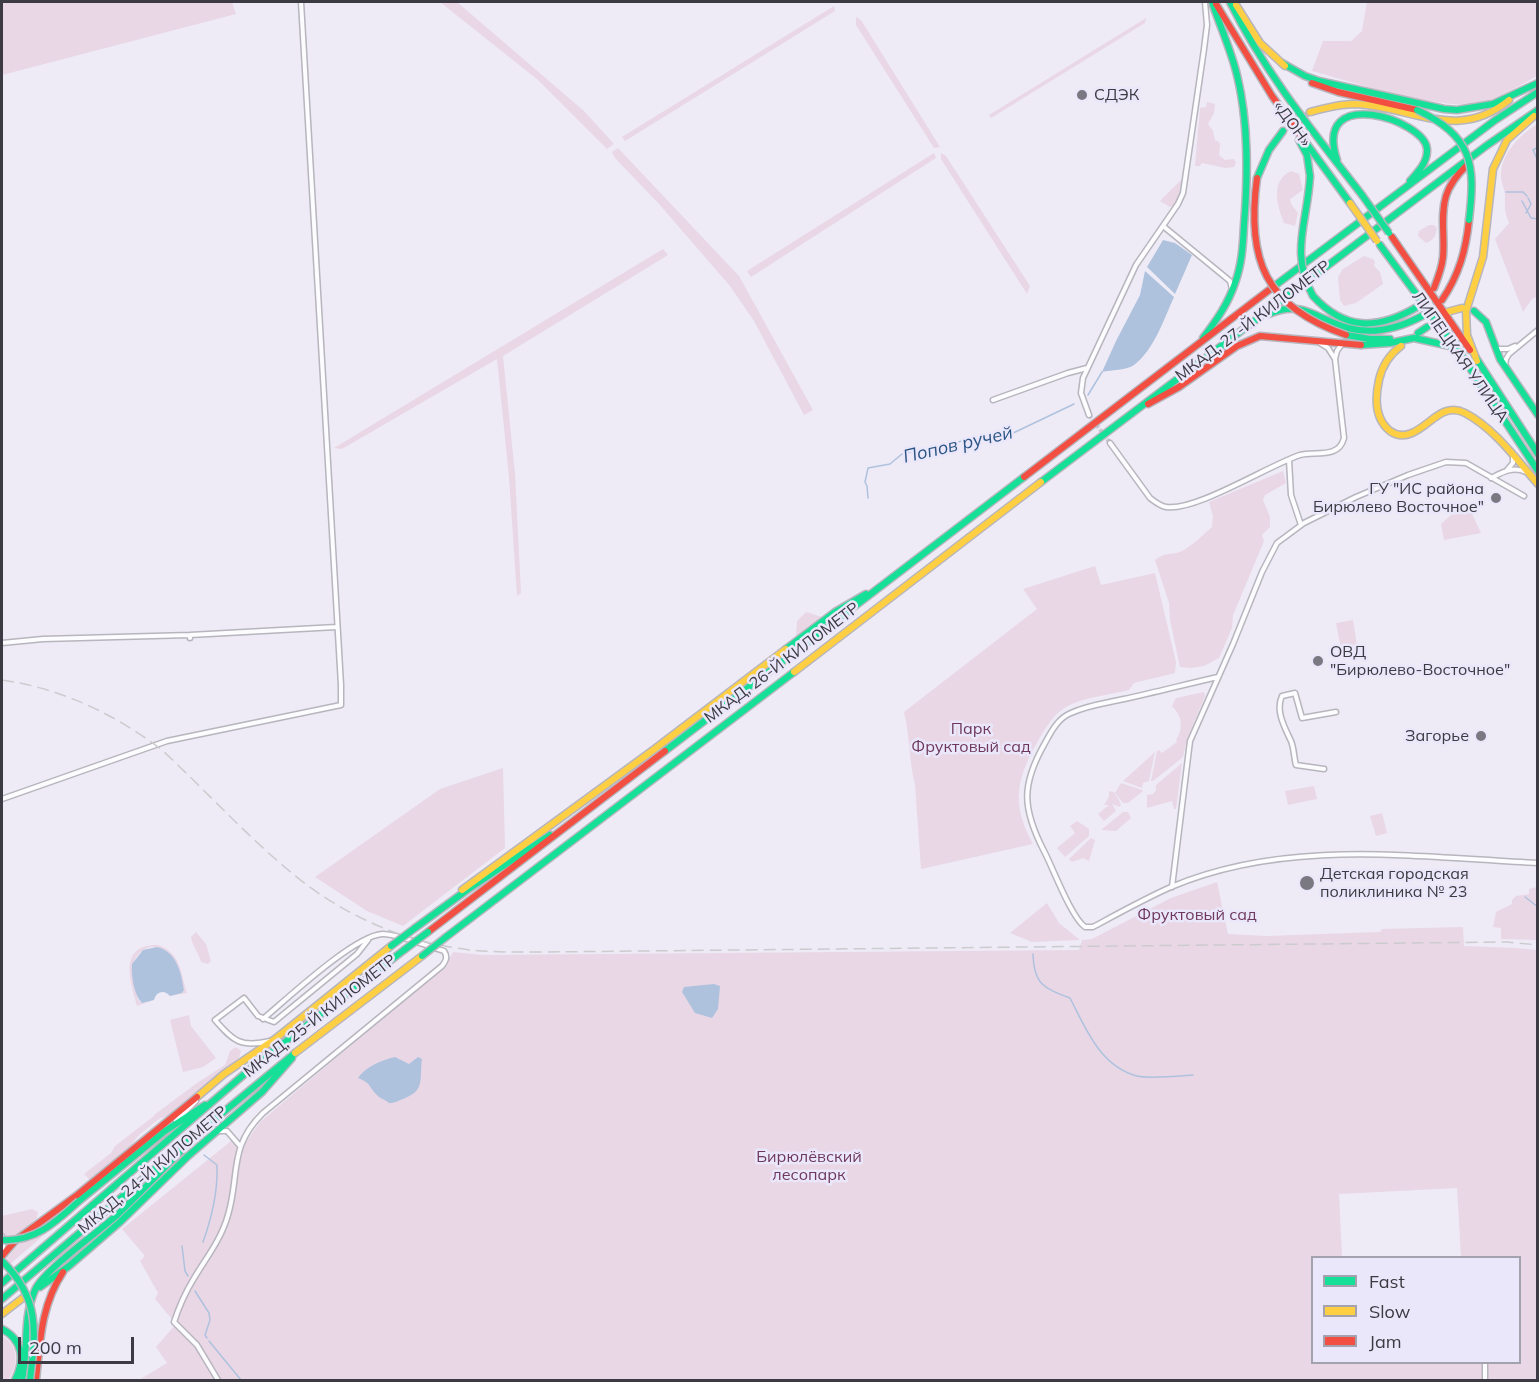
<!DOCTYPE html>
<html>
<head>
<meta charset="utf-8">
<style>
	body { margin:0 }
	#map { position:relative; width:1539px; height:1382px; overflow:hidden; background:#eeebf6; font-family:Mulish,sans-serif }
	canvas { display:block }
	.frame { position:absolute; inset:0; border:3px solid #3c3a42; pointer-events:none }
	.legend { position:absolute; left:1311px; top:1256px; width:210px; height:108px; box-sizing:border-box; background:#ebe7fa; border:2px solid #a5a2b0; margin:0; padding:8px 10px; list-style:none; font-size:18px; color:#3c3a42 }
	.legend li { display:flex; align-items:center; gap:12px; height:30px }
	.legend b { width:30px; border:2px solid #a5a2b0 }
	.scale { position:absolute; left:18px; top:1337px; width:116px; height:27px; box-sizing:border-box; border:3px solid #3c3a42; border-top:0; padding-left:8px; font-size:18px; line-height:21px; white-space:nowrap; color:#3c3a42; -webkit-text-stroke:4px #ebe7fa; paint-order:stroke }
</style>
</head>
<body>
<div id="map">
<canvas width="1539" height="1382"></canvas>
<div class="frame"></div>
<ul class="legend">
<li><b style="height:8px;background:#16e098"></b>Fast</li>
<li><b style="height:8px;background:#ffcf43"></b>Slow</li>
<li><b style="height:8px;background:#f24e42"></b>Jam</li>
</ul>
<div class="scale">200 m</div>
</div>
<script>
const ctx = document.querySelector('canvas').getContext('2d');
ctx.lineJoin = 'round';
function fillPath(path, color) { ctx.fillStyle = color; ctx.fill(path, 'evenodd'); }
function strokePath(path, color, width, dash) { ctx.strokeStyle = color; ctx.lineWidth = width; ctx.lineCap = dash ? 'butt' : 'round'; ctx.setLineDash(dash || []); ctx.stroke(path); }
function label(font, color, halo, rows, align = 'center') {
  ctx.font = font + ' Mulish,sans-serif'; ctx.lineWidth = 5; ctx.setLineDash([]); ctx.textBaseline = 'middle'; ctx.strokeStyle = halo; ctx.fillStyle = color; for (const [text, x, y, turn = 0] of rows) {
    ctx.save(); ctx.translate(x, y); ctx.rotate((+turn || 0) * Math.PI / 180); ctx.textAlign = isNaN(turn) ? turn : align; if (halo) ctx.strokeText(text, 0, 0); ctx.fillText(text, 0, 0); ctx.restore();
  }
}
fillPath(new Path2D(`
	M2,2h230l4,12 -234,61z
	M440,2h17l127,109 30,33 -7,5 -69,-69z
	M1367,2h170v74c-15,8 -32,19 -49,25 -39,14 -135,-19 -176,-30l11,-30h28l11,-10z
	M834,6l1,5 -210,130 -3,-4z
	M856,17l5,3 79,127 -6,1 -78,-123z
	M1146,18l-1,5 -154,95 -2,-3z
	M1207,102l8,2 -1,9 -6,11 5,7 2,9 4,2 1,4 -1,9 6,5 9,-1 2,4 -2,4 -9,1 -23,-5 -2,3h-5l5,-58 6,-1z
	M1537,124v173l-5,2 -9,13 -28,-73 14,-16c-5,-12 -4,-15 -4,-27 0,-7 -4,-13 -4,-19 -1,-23 19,-42 36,-53z
	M618,148l121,128 74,134 -9,5 -50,-94 -24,-35 -71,-82 -44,-46 -3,-6z
	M934,153l2,5 -185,119 -4,-6z
	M941,153l5,3 84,130 -3,8 -86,-135z
	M1291,171l8,3 4,16 -13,9 1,5 7,9 -3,13 -11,-3c-7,-18 -14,-42 7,-52z
	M1182,179l-2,14 -6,12 -4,2 -10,-6z
	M1429,225h5l3,3c-1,8 -3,12 -11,15l-8,-7 1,-5z
	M663,249l5,6 -165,101 12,118 6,119 -4,3 -8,-119 -12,-118 -155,90 -8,-1z
	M1364,256l9,3 2,3 -1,4 6,6 3,12 -27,19 -12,3 -4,-6 -2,-23 5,-8z
	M1283,471l3,12 -21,12 -2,5 7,17v10l-8,8 2,6 -25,60 -6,14 -1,13 -13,30 -15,8 -13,2 -11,-1 -10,-47 -1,-17 -14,-43c12,-9 16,-4 27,-9 11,-6 21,-16 30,-24l1,-11 -4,-14z
	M1471,512l10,21 -37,7 -3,-16 10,-9z
	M1095,566l6,19 54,-12 21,89 -1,11 -41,10 -5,7c-20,5 -45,7 -63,17 -12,7 -20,20 -27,32 -22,39 -29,63 -6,105l-112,25 -6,-84c-6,-24 -5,-49 -11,-73l133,-103 -14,-20z
	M806,612l16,5 -26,20 1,-16z
	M1353,620l5,31 -16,3 -6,-31z
	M1204,692l1,4 -18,43 -4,18 -30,24h-2l6,-30 2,-1 3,3 15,-11 -1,-2c8,-12 6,-24 -4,-34l4,-8z
	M1155,752l-6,29 -6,2 -1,5 -19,-7z
	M1182,763l-6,46h-2l-2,-8 -25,7v-13l6,-1 3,-4v-5z
	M503,768l2,80 -102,78 -36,-15 -52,-34 125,-88z
	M1121,783l21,7 1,1 -15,12h-5l-8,-10z
	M1314,786l3,13 -29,6 -3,-14z
	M1109,791l5,1 7,12 -1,3 -8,-3 4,7 -12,10 -6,-7 11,-9h-5l5,-8z
	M1123,812h5l3,6 -15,13 -15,-1z
	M1382,813l5,20 -11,3 -6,-20z
	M1077,821l12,8v7l-24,21 -8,-9 18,-15 -5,-7z
	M1091,838l4,2 -6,21 -6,-3 -11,4 -3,-3z
	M1217,882l11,52 38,2 114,-4 2,-3 81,-2 1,19 52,2 21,2v430h-1398l28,-17 -11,-16 20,-23 -21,-25 3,-6 -18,-32 5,-5 -23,-27 114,-92 8,8 16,-23 186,-157 7,-13 30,3 596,-5 3,-10 10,-1 79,-41zM1457,1188l4,69 59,1v104h-208v-104l30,-1 -3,-63z
	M1537,887v53l-36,-1v-11l-8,-1 3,-15 16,-8v-4l4,-4 13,-2v-5z
	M1047,903l12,20 21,17 -48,2 -22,-9z
	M196,932l10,12 5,17 -3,3 -7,-2c-2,-9 -9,-16 -10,-25z
	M157,945c23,6 24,28 30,48l-17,3 12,-3 2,-3c-4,-20 -8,-43 -34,-43 -25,9 -18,34 -11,54l3,2 12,-3 -17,6c-6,-24 -20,-61 20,-61z
	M189,1015l2,11 25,32 -13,9 -20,5 -13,-52z
	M236,1047l5,4 -2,7 -71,58 -9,3 -20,16 -13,16 -35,30 -7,-7 27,-21 4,-7 39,-30v-1l43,-32 28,-18 5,-14z
	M76,1199l4,5 -78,67v-7l23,-27z
	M32,1209l6,3 -1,6 -23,20 -7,-1 -5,-6v-15z
	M2,1336c17,9 17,30 6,44h-6z`), '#e9d7e6');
fillPath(new Path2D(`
	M1163,240l12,3 17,12 -17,39 -28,-27z
	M1145,271l29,26c-10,22 -20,53 -40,68 -7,5 -23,5 -32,7l14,-31 24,-46z
	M157,947c20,5 24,25 27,43l-2,3 -12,3c-6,-7 -14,-4 -16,4l-12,3c-8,-8 -11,-28 -10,-39l11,-14z
	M714,984l6,2 -2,23 -6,9 -17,-5 -13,-21 2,-5z
	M395,1057l14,7 9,-7 4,2c-3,21 4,31 -19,40 -6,2 -7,4 -14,4 -4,-4 -9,-4 -12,-8 -9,-9 -6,-12 -19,-17 7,-11 24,-18 37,-21z`), '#aec2de');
strokePath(new Path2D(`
	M1538,147l-5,3 5,11
	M1506,192h17l4,4
	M1522,201l9,17 7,1
	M1526,213l5,-9 -3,-6
	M1088,395l14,-23
	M868,498l-1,-12 -2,-4 3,-14 22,-4 12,-10 19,-4 64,-14 24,-1 65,-31
	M1525,897l13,10
	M1033,954c1,30 10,34 37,44 16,31 30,68 67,78 12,3 42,0 56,-1
	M203,1242c9,-25 15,-51 14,-77l-13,-10
	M182,1246l3,25 3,5
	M195,1291l14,22 1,7 -5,15 2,3
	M209,1341l32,39`), '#aec2de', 1.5);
strokePath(new Path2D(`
	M1089,415l21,28`), '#cac8d2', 4, [4, 2]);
strokePath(new Path2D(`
	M1427,327l20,-15`), '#cac8d2', 5, [5, 2.5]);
strokePath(new Path2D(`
	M1283,131l27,-19`), '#cac8d2', 6, [6, 3]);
strokePath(new Path2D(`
	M1417,307l16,-19`), '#cac8d2', 7, [7, 3.5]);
const street = new Path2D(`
	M1163,226l67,55 2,8
	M1320,343l8,5 7,11
	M1497,349h11l7,-3
	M1505,366l1,-7 3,-5 29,-24
	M993,400l75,-27 19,-5
	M1089,415l-8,-22 2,-15 53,-113 42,-61 5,-11 21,-144 3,-24 -2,-23
	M1110,443l40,55c5,4 10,8 16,9 29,5 103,-42 134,-52 15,-4 39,4 44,-17l-9,-79 2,-8 5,-7
	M1289,460l2,35 10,30
	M1507,470l6,-7v-7
	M1491,478c12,-6 22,-12 35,-6
	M190,638v-3l146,-8
	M2,643l41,-4 147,-4
	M1218,677c-31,7 -62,15 -94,22 -17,4 -36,6 -53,14 -13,5 -20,19 -26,30 -24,42 -23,65 -1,108 9,17 27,66 41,76h8c26,-14 51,-28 78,-40 115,-49 245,-30 367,-24
	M1324,769l-28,-4c-2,-7 -2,-17 -5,-24 -6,-13 -16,-30 -9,-45l13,-3 7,25 34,-6
	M2,799l165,-58 174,-36v-20l-40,-683
	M1172,887l18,-146 43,-97 29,-72 15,-29 27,-20 52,-26 52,-22 38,-13 20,1 58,33
	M270,1041c-29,7 -37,0 -55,-21l29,-22 14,18 16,6 83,-68 11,-14
	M176,1121l20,-20
	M218,1131h9l13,15
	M2,1236l2,7 -2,6
	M1485,1362v18
	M218,1380l-21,-35 -23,-23c5,-15 11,-29 19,-42 13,-22 28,-40 35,-65 12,-40 0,-68 35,-102l179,-147c4,-5 6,-9 2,-15 -14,-4 -49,-18 -62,-17 -28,2 -94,64 -119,85`);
const fast = new Path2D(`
	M1230,2c35,71 84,131 132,193
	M1282,63l23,13 14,5 125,28 13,1 36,-6 45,-21
	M1299,140l8,15 3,21
	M1304,140l46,63
	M1337,160c-25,-77 88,-40 90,-11 1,13 -9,23 -17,32
	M1257,178l12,-28 14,-19
	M1380,245l82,111 76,115
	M1273,287l221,-166 44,-29
	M1313,296c32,35 65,34 104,11
	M1474,311l12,11 14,37 38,56
	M1269,314c34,-15 48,6 79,14 26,7 52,0 76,-13
	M1418,333l9,-6
	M1346,335l24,4h20
	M1203,338c13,-17 25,-34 32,-55 7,-19 8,-38 9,-58 4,-49 5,-101 -7,-150 -6,-25 -17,-49 -25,-73
	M1361,345l29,-2 24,-5 36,8 12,10
	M1476,358l62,96
	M1041,482l445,-336 52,-36
	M786,649l49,-37 31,-18
	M665,751l359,-274
	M415,928l52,-38 83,-55
	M446,937l348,-265
	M79,1201l86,-70 40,-26
	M2,1283l253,-218 149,-115
	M40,1287l29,-21 51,-44 68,-66 74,-64 30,-34
	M2,1299l155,-132 138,-114
	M2,1329c21,11 23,31 13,51
	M22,1380c7,-31 0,-60 13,-90 8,-19 63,-58 81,-74 22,-21 43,-43 65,-65`);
const slow = new Path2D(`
	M1236,5l24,38 25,23
	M1310,112c15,-4 29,-8 45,-8 56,2 102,39 154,-4
	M1447,312l15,-4
	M1401,346c-12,9 -19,20 -22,34 -4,18 -4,39 11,51 7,5 15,5 22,2 19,-8 30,-31 53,-20 29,15 52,47 73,71
	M1477,361l-10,-26 -1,-24 17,-54 10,-88 14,-29 27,-24
	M794,672l247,-190
	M462,890l190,-139 134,-102
	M295,1053l127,-97
	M197,1097l27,-23 51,-35 116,-93
	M2,1314l22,-17`);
const jam = new Path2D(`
	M1216,4l56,92 32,44
	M1312,83l26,9 79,18
	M1392,237l78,113
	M1434,288c4,-10 8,-20 9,-31 2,-21 -3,-41 3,-61 4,-13 12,-22 21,-31
	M1442,300c17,-25 24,-50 27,-80
	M1148,404l31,-17 58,-41 23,-10 101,9
	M1024,477l249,-190
	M428,932l237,-181
	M2,1256l14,-16 60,-44 121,-99
	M36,1380c4,-38 5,-75 27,-108`);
strokePath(street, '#b7b5bd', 7);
strokePath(fast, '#b7b5bd', 9);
strokePath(slow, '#b7b5bd', 9);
strokePath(jam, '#b7b5bd', 9);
strokePath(street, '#fcfcfe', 4);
strokePath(fast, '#16e098', 6);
strokePath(slow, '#ffcf43', 6);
strokePath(jam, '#f24e42', 6);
strokePath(new Path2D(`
	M2,680c58,8 113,34 160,70 42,39 81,82 125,119 44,38 101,67 158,77 33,7 66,6 100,6l962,-10 31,3`), '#cccbce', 1.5, [12, 6]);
const fastBridge = new Path2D(`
	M1417,110c55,26 59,53 52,110
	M1310,176c-2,45 -21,77 3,120
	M1362,195l27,38
	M391,946l24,-18
	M404,950l24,-18
	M422,956l24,-19
	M2,1240c33,2 54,-18 77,-39
	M2,1261c38,37 34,70 28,119`);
const slowBridge = new Path2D(`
	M1350,203l27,38`);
const jamBridge = new Path2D(`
	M1257,178c-11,82 8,129 89,157`);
strokePath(fastBridge, '#b7b5bd', 9, []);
strokePath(slowBridge, '#b7b5bd', 9, []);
strokePath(jamBridge, '#b7b5bd', 9, []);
strokePath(fastBridge, '#16e098', 6);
strokePath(slowBridge, '#ffcf43', 6);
strokePath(jamBridge, '#f24e42', 6);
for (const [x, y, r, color] of [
	[1082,95,6,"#7a7881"],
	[1496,498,6,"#7a7881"],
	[1318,661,6,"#7a7881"],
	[1481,736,6,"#7a7881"],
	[1307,883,8,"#7a7881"]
]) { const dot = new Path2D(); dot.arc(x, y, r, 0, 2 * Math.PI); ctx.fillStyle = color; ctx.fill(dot); strokePath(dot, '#ebe7fa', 2); }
label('16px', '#3c3a42', '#ebe7fa', [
	["СДЭК",1094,95],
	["ГУ \"ИС района",1484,489,"right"],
	["Бирюлево Восточное\"",1484,507,"right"],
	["ОВД",1330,652],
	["\"Бирюлево-Восточное\"",1330,670],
	["Загорье",1469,736,"right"],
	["Детская городская",1320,874],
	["поликлиника № 23",1320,892]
], 'left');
label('16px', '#3c3a42', '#ebe7fa', [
	["«ДОН»",1292,124,54],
	["МКАД, 27-Й КИЛОМЕТР",1253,321,-37],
	["ЛИПЕЦКАЯ УЛИЦА",1460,357,55],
	["МКАД, 26-Й КИЛОМЕТР",782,663,-37],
	["МКАД, 25-Й КИЛОМЕТР",320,1016,-38],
	["МКАД, 24-Й КИЛОМЕТР",153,1170,-40]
]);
label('16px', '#6e385c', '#ebe7fa', [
	["Парк",971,729],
	["Фруктовый сад",971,747],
	["Фруктовый сад",1197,915],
	["Бирюлёвский",809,1157],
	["лесопарк",809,1175]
]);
label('italic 18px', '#2a5483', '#ebe7fa', [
	["Попов ручей",958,445,-13]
]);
</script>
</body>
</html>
